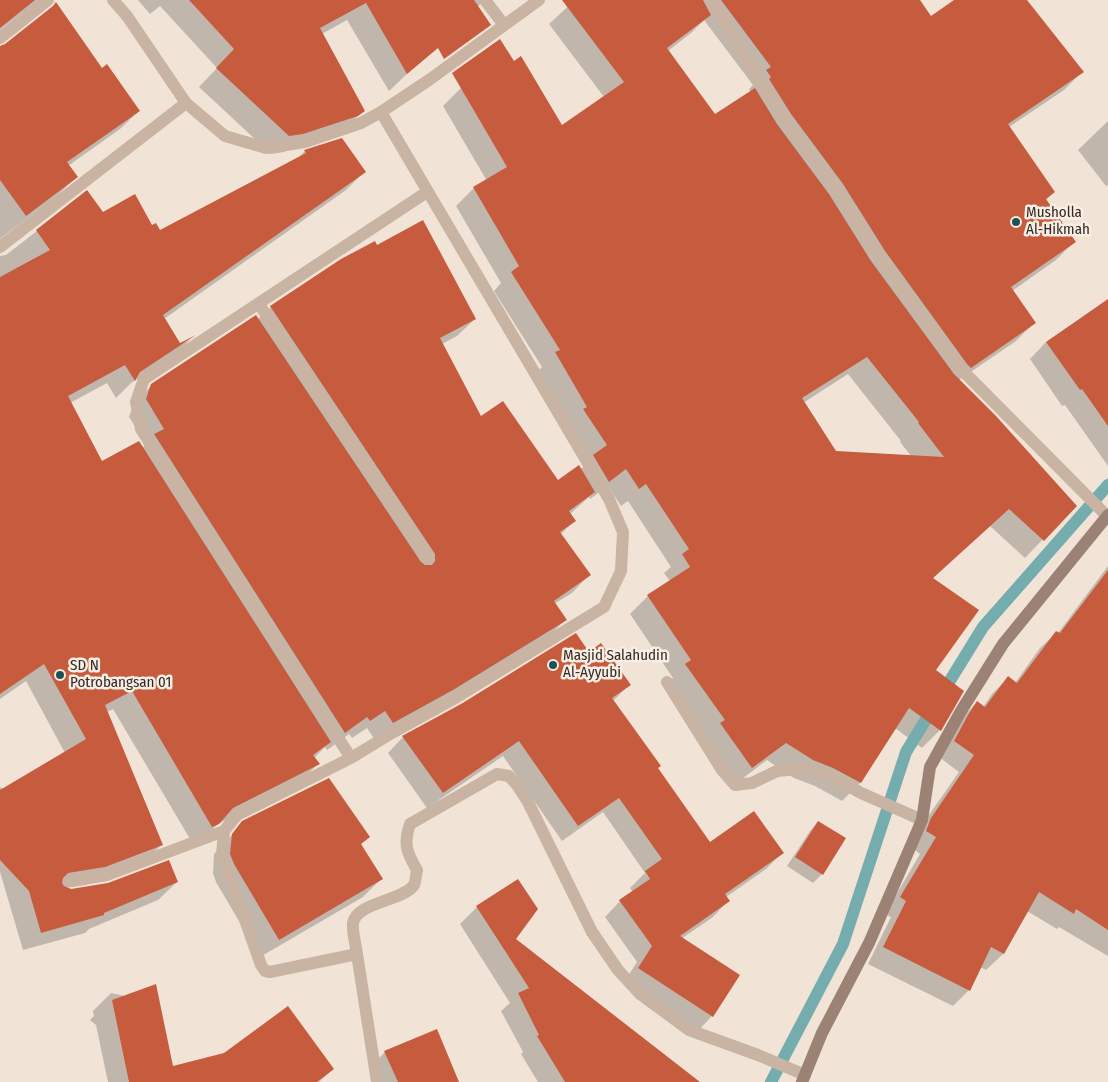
<!DOCTYPE html>
<html>
<head>
<meta charset="utf-8">
<style>
	body { margin:0 }
	canvas { display:block; background:#f1e4d7 }
</style>
</head>
<body>
<canvas width="1108" height="1082"></canvas>
<script>
const ctx = document.querySelector('canvas').getContext('2d');
ctx.lineJoin = 'round';
function fillPath(path, color) { ctx.fillStyle = color; ctx.fill(path, 'evenodd'); }
function strokePath(path, color, width, dash) { ctx.strokeStyle = color; ctx.lineWidth = width; ctx.lineCap = dash ? 'butt' : 'round'; ctx.setLineDash(dash || []); ctx.stroke(path); }
function label(font, color, halo, rows, align = 'center') {
  ctx.font = font + ' "Fira Sans Condensed",sans-serif'; ctx.lineWidth = 5; ctx.setLineDash([]); ctx.textBaseline = 'middle'; ctx.strokeStyle = halo; ctx.fillStyle = color; for (const [text, x, y, turn = 0] of rows) {
    ctx.save(); ctx.translate(x, y); ctx.rotate((+turn || 0) * Math.PI / 180); ctx.textAlign = isNaN(turn) ? turn : align; if (halo) ctx.strokeText(text, 0, 0); ctx.fillText(text, 0, 0); ctx.restore();
  }
}
fillPath(new Path2D(`
	M0,0h38l-10,10 -5,2 -23,18z
	M138,0h347l-96,91 -42,-71 -25,14 41,77 -18,18 -7,4 -54,19 -13,2 -72,-67 18,-19 -57,-62 -10,8z
	M575,0h344l12,17 25,-17h70l56,72 -18,18 -55,37 45,65 -8,8 28,42 -18,18 -44,31 22,32 -18,18 -57,39 116,126 -50,52 -35,-32 -58,53 2,91 28,21 -22,39 -18,18 -27,-20 -35,55 -18,18 -27,-15 -21,-8 -27,-18 -33,25 -66,-102 5,-5 -43,-64 18,-18 22,-15 -6,-8 7,-6 -43,-66 -7,5 -13,-20 -18,13 -1,-2 -19,17 5,6 -15,15 29,40 -17,18 -18,11 11,16 -17,17 -173,103 -8,-12 -15,10 -3,-4 -22,16 -2,-3 -11,11 4,6 -18,18 -82,42 -19,18 -6,2 -80,-135 -6,3 54,133 -18,18 -57,22 -21,3 6,2 106,-8 -19,18 -69,29 -4,4 -62,17 -23,-78v-85l3,2 62,-36 -39,-72 -26,18v-443l6,-1 81,-63 15,21 49,14 9,5 137,-73 8,-8 36,-11 23,32 -18,18 -182,129 16,26 10,-5 -13,13 -46,30 -15,15 -9,-15 -37,20 32,60 40,-15 4,-4 -17,-27 5,-14 18,-18 106,-66 13,-12 105,-60 99,72 -18,17 -15,8 39,74 77,64 23,-13 8,-7 -51,-91 4,-4 -48,-76 7,-8 -45,-77 18,-18 13,-7 -44,-75 18,-18 101,39 42,-30 -55,-73zM704,20l49,65 -4,4 2,3 -36,24 -47,-65 23,-18zM848,374l53,67 -1,1 11,14 -76,-4 -32,-49z
	M0,47l101,22 38,42 -19,18 -52,37 8,11 -18,18 -58,44z
	M1108,121v64l-2,1 -28,-36z
	M1108,300v166l-43,-61 -3,1 -32,-47 16,-17z
	M1108,566v390l-49,-29 -2,2 -30,-18 -24,43 -17,16 -6,-3 -11,23 -16,16 -85,-42 23,-47 -6,-3 35,-60 -9,-7 4,-12 44,-63 -20,-15 22,-38 16,-17 6,5 9,-13 16,-16 7,5 25,-35 17,-16 1,1z
	M589,653l40,32 -16,16 44,68 53,75 72,9 -16,16 -40,28 2,4 -15,16 -32,22 31,77 -15,16 -74,-48 14,-22 -32,-45 15,-16 13,-9 -3,-4 15,-15 -42,-61 -41,29 -59,-85 -76,52 -39,-55 15,-16z
	M818,822l4,52 -9,9 -26,-17 23,-35z
	M243,823l125,14 -8,8 21,34 -18,18 -103,60 -44,-75 -3,-9 1,-19z
	M518,880l-4,59 148,143h-124l-17,-28 2,-2 -22,-41 9,-8 -50,-79 17,-17z
	M111,993l14,3 47,72 52,-14 109,15 -14,13h-211l-12,-57 -6,-5 4,-4 -1,-5z
	M385,1052l73,30h-82l-6,-15z`), '#0003');
strokePath(new Path2D(`
	M771,1082l72,-138 63,-192 77,-125 125,-142`), '#75adae', 12);
fillPath(new Path2D(`
	M0,0h35l-35,28z
	M189,0h285l17,25 -47,34 -6,-11 -31,26 -41,-71 -46,25 45,83 -7,5 -55,18 -14,2 -73,-68 18,-19z
	M562,0h141l8,15 -44,33 48,66 40,-26 22,36 52,70 42,67 83,113 42,42 81,90 -33,35 -35,-32 -76,69 46,32 -43,60 28,21 -23,40 -32,-23 -48,75 -28,-15 -20,-8 -27,-17 -34,25 -32,-45 5,-3 -40,-56 6,-4 -44,-65 43,-28 -8,-13 7,-5 -43,-65 -7,5 -13,-20 -17,13 -16,-27 14,-10 -24,-36 4,-2 -32,-55 5,-2 -49,-78 8,-6 -46,-79 34,-20 -55,-94 48,-34 14,22 7,-5 41,69 62,-43zM867,357l52,65 -1,1 26,34 -108,-6 -34,-53z
	M721,0h199l11,16 23,-16h73l57,72 -76,52 47,68 -9,7 30,43 -65,45 25,36 -65,45 -4,-4 -82,-113 -42,-67 -52,-70 -22,-35 2,-2 -5,-7 5,-3z
	M56,2l46,66 5,-4 33,47 -73,51 11,15 -52,39 -26,-36v-134l5,-2 48,-38z
	M342,138l24,34 -203,143 17,28 16,-8 -56,37 -5,9 -10,-16 -57,31 34,65 37,-20 192,301 -18,13 7,9 -87,44 -14,16 -7,3 -80,-136 -27,14 58,140 -58,22 -37,6 -5,5 -1,5 2,3 7,3 37,-6 61,-23 9,22 -74,31v2l-63,18 -12,-42 -29,-31v-70l86,-51 -42,-75 -44,30v-417l50,-27 -14,-20 51,-40 16,22 32,-18 17,31 4,-2 4,7 146,-77 -2,-3z
	M423,220l53,99 -36,19 41,78 22,-15 55,79 21,-15 16,27 -26,19 7,10 -16,11 31,43 -37,26 13,19 -114,70 -60,33 -8,-12 -15,10 -3,-4 -22,16 -191,-299 10,-5 -18,-30 5,-15 105,-69 165,247 4,3h7l3,-4v-7l-165,-248 71,-47 34,-18 2,4z
	M1108,299v127l-26,-37 -2,1 -34,-48z
	M1108,570v360l-32,-21 -2,5 -35,-22 -35,62 -13,-7 -21,44 -87,-44 23,-46 -6,-4 36,-60 -10,-6 5,-13 43,-63 -20,-14 14,-26 9,-14 8,6 23,-31 9,7 39,-52 4,2z
	M576,633l13,19 12,-9 30,42 -19,13 49,68 -3,2 52,74 44,-31 30,42 -59,41 5,7 -50,35 60,39 -27,42 -75,-49 14,-22 -33,-46 31,-21 -5,-8 17,-12 -43,-61 -41,28 -59,-85 -76,52 -41,-57 59,-32z
	M329,778l41,59 -9,7 22,35 -104,61 -45,-76 -4,-10 2,-20 10,-13z
	M818,821l28,17 -23,37 -28,-18z
	M518,879l20,30 -22,30 184,143h-135l-28,-46 2,-1 -21,-42 11,-5 -53,-82z
	M156,984l17,82 51,-13 64,-47 46,63 -17,13h-188l-17,-82z
	M437,1029l22,53h-61l-14,-31z`), '#c75b3e');
strokePath(new Path2D(`
	M357,954l20,128`), '#c9b3a3', 12);
strokePath(new Path2D(`
	M113,0l14,16 59,87 39,33 41,12 39,-6 56,-19 20,-11 48,-32 110,-80
	M485,0l19,25
	M711,0l73,119 52,70 42,67 83,113 146,147
	M0,38l48,-38
	M381,112l228,387 14,33 -2,39 -17,36 -147,90 -65,36 -41,25 -114,57 -13,16 -2,24 39,110 4,6 5,1 87,-18c-1,-9 -5,-22 -4,-31 4,-21 50,-22 61,-38 2,-4 2,-11 3,-15 -10,-17 -14,-26 -7,-46l87,-50 12,2 8,9 11,17 64,130 26,38 22,24 49,36 69,25 47,20
	M0,247l186,-144
	M259,304l169,254
	M667,682l55,88 13,15 17,-2 25,-12 34,-3 18,7 32,18 61,27
	M351,758l-210,-329 -5,-27 8,-23 283,-187
	M70,881l37,-6 117,-44`), '#c9b3a3', 12);
strokePath(new Path2D(`
	M802,1082l20,-49 47,-90 53,-123 8,-53 31,-56 42,-67 105,-129`), '#9c8274', 12);
for (const [x, y, r, color] of [
	[1016,222,5,"#1b5355"],
	[553,665,5,"#1b5355"],
	[60,675,5,"#1b5355"]
]) { const dot = new Path2D(); dot.arc(x, y, r, 0, 2 * Math.PI); ctx.fillStyle = color; ctx.fill(dot); strokePath(dot, '#f9eee3', 2); }
label('15px', '#332925', '#f9eee3', [
	["Musholla",1026,213],
	["Al-Hikmah",1026,230],
	["Masjid Salahudin",563,656],
	["Al-Ayyubi",563,673],
	["SD N",70,666],
	["Potrobangsan 01",70,683]
], 'left');
</script>
</body>
</html>
